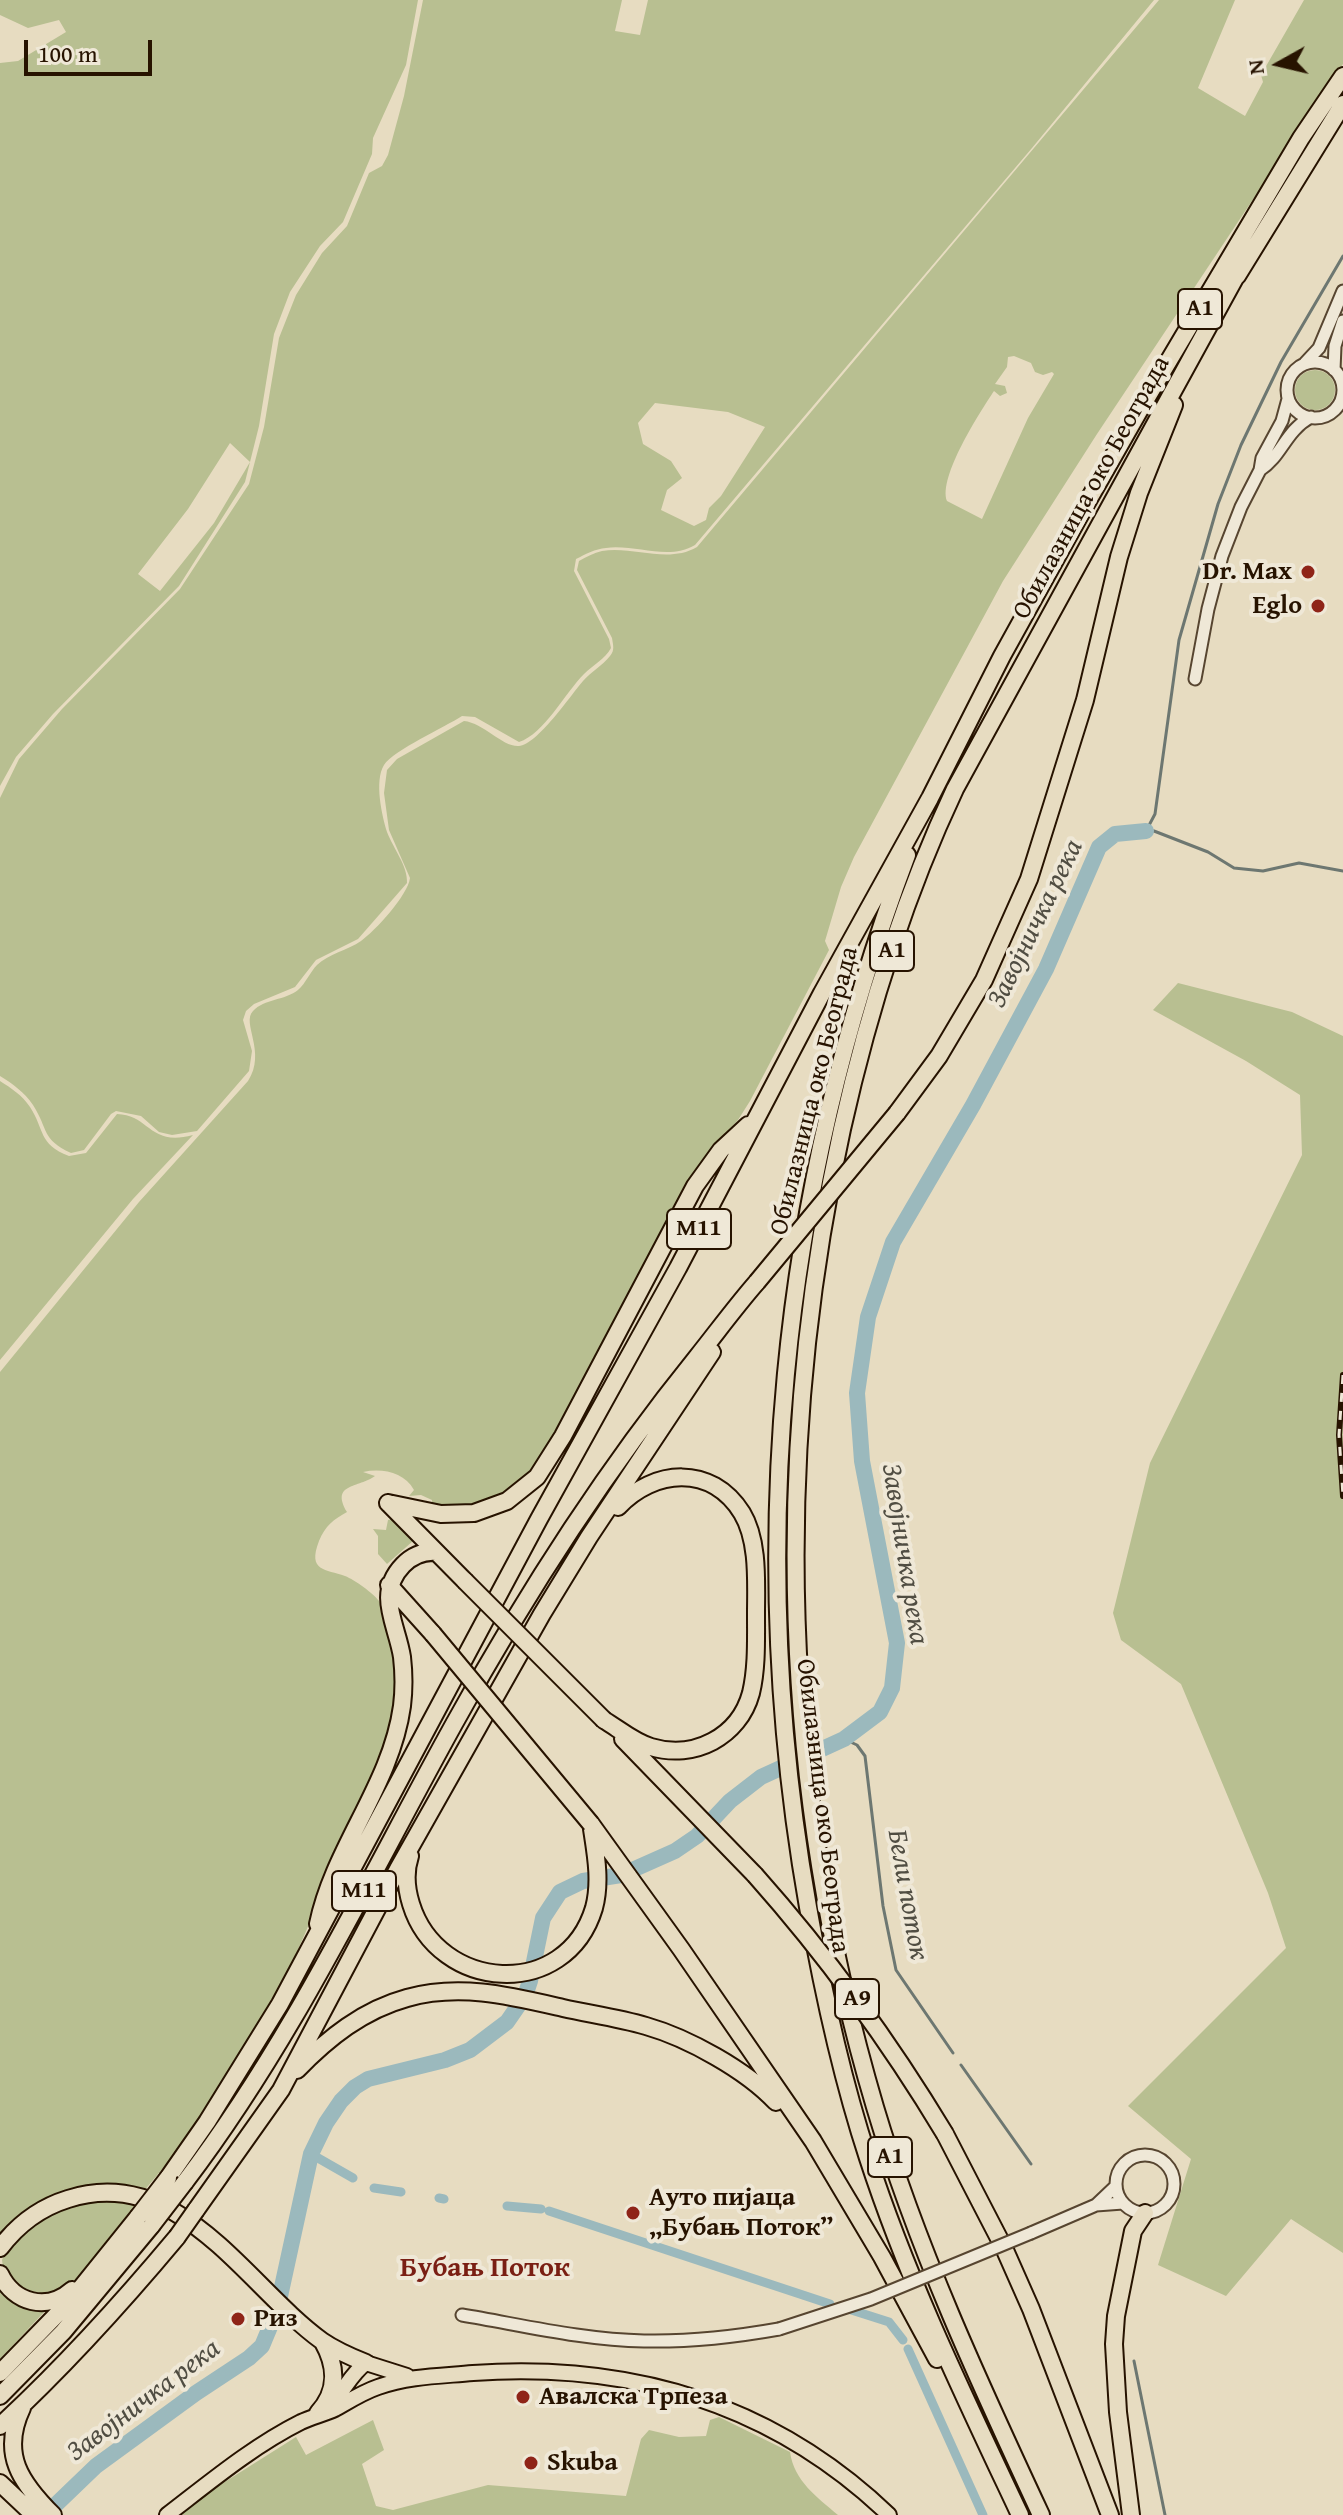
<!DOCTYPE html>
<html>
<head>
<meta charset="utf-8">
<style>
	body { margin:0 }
	#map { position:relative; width:1343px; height:2515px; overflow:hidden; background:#e7dcc1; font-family:"Gentium Book Plus",serif }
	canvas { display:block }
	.north { position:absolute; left:1239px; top:24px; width:80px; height:80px; -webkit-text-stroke:6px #efe8d7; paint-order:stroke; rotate:262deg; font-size:22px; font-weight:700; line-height:32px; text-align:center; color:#271300 }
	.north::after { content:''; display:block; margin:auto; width:28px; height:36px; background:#271300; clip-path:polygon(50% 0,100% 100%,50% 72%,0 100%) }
	.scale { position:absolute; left:24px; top:40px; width:128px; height:36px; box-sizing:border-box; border:4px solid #271300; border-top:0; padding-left:10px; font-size:24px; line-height:28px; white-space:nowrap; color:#271300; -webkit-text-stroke:6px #efe8d7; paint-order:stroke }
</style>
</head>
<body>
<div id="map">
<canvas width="1343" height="2515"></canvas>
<div class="north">N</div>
<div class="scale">100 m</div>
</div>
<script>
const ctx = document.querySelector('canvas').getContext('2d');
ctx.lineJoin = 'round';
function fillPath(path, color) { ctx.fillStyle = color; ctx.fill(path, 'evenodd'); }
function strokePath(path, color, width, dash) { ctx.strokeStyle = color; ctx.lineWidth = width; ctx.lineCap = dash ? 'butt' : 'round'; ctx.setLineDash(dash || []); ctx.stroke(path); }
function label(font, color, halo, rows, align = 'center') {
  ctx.font = font + ' "Gentium Book Plus",serif'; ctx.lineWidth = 8; ctx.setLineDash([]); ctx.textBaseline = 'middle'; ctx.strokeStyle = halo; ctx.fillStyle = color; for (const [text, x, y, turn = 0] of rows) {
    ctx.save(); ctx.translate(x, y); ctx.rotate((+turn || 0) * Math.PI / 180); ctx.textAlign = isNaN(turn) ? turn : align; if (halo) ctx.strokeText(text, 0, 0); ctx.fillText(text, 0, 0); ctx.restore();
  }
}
fillPath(new Path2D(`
	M0,0h418l-12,65 -33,73 -1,16 -29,68 -23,24 -30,46 -16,42 -15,92 -14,56 -66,104 -126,128 -37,43 -16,29v-723l18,-2 48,-29 -7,-12 -31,8 -28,-13zM230,443l20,19 -36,61 -54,68 -22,-17 50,-65z
	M423,0h199l-7,31 25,4 8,-35h506l-122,148 -337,397c-26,16 -60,-1 -89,3 -11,1 -20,6 -30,11l-2,12 35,68 2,9c-6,11 -18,17 -27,26 -19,19 -40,60 -65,68l-44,-25 -13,-1c-17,11 -68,34 -78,49 -10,16 -2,51 3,67 6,16 21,34 20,51l-49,56 -42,21 -21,27 -41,17 -8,7 -3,9 9,31 -3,20 -52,60 -25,4 -13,-3 -18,-16 -25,-5 -5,3 -27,36 -13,3c-30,-14 -22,-23 -38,-48 -9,-13 -20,-21 -33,-29v-278l19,-39 43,-50 118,-120 69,-105 15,-57 15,-89 17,-43 26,-42 25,-27 22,-53 13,-7 6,-11 16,-59zM655,403l73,9 37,15 -44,69 -12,12 -3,12 -12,6 -33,-16 6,-20 15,-12 -11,-17 -28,-17 -5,-21z
	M1159,0h76l-37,88 47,28 18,-34 -2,-7 43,-75h39v64l-246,370 -94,147 -149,276 -13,30 -16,54 4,9 -79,151 -12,19 -41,47 -150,287c-33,36 -62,67 -115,50v-4l-11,-5 -12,1 5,-6c-10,-18 -32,-22 -51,-18l12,4c-16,12 -45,7 -28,36 -13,7 -22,14 -28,29 -12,31 7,28 26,35 10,4 28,17 34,25 21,29 20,84 15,118 -1,11 -8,23 -12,34 -13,32 -30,61 -44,93 -13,29 -21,61 -34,90 -37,85 -100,186 -161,256l-35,-5 -108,52v-867l139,-170 109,-121c19,-29 -7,-58 5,-70 11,-12 33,-11 45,-21 8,-7 12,-18 19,-25 11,-11 31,-15 44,-24 14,-10 47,-46 49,-63l-21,-48 -5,-37 3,-23 10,-11 67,-38c20,2 38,26 55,25 18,-1 52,-51 64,-65 8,-9 20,-16 27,-25 5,-6 3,-11 2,-18l-35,-68 2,-9c7,-4 15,-8 23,-10 32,-5 66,13 95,-4zM1014,356l17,7 4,9 8,3 9,-3 2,2 -26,44 -46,101 -35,-18c-9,-24 33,-89 47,-110l6,5 7,-3 -2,-7 -10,-2 12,-17 1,-10z
	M1295 390a20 20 0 1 1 40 0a20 20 0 1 1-40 0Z
	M1178,983l114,29 51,24v1217l-52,-34 -65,77 -68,-31 33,-106 -63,-53 158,-158 -18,-55 -87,-209 -60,-44 -8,-27 37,-150 152,-308 -2,-60 -54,-34 -93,-51z
	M0,1081c11,7 22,14 30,26 15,23 8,37 39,49l17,-3 31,-39c33,1 32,33 76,21l-60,64 -133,161z
	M391,1519l17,12 5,10 -26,23 -9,-10v-18l-5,-7 13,1 2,-10z
	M92,2199l45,3c-16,21 -56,80 -77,91 -11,7 -25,2 -37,0l-20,-26 -1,-7 6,-14 37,-33z
	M0,2288l47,21 -47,50z
	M719,2417l71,35c4,29 27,45 48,63h-657l31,-25 84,-53 10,18 67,-35 11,30 -22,14 14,42 17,4 95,-25 138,11 15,-57 8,-9 30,7 27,-1 4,-16z`), '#b8bf91');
strokePath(new Path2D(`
	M1343,256l-62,106 -40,83 -23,59 -39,136 -24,174 -9,17h8l54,21 26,16 29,3 36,-8 44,8
	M844,1739l13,6 8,11 18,150 13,64 57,83
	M961,2065l70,99
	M1134,2361l31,154`), '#6d7771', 3);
strokePath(new Path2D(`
	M311,2154l42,24
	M374,2188l27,4
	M439,2198l5,1
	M507,2206l34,3
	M549,2211l281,93
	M842,2307l47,15 14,18
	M908,2349l75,166`), '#9bb9bd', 9);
strokePath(new Path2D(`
	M45,2515l51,-49 100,-73 53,-35 13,-12 15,-36 34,-156 15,-31 15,-22 14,-14 13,-8 77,-19 25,-10 37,-28 18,-26 5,-15 13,-63 17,-26 23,-11 38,-6 54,-24 22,-15 33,-35 31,-24 83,-38 36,-27 12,-24 5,-45 -35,-182 -5,-68 11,-76 25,-75 80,-137 73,-136 53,-122 16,-13 31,-3`), '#9bb9bd', 16);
const minor = new Path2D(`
	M1287 390a28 28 0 1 1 56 0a28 28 0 1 1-56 0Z
	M1305,363l14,-15 24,-57
	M1334,370l1,-24 8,-25
	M1260,470c22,-14 25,-39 51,-53
	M1195,679l13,-70 14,-53 19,-49 19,-37 2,-12 20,-37 6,-22
	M1116 2184a29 29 0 1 1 58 0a29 29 0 1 1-58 0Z
	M1116,2186l-20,19 27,-2
	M1031,2233l65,-28
	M462,2315c60,10 122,25 182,26 46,1 90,-4 135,-12`);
const major = new Path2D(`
	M366,2363l41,13
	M327,2407c16,-12 22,-32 39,-44
	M167,2515c43,-33 86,-69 134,-93 11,-5 23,-8 34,-13 14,-8 28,-17 43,-22 31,-11 63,-11 95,-14 159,-11 300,31 416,142`);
const highway = new Path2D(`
	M1237,276l106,-172
	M907,855c-128,340 -162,695 -99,1052 15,85 33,169 60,251 40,123 97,240 152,357
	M897,1113l42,-57 45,-76 45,-101 56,-179 34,-143 20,-64 35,-88
	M388,1503l53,11 33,-1 33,-12 30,-24 26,-41 132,-250 26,-36 27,-25
	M388,1503l77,78
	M389,1585l44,49
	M604,1720c15,9 30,22 47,27 43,13 88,-10 100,-54 6,-25 5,-53 5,-79 0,-31 3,-73 -14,-101 -31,-49 -88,-44 -124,-6
	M623,1739l132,136
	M591,1824l90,125 132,192 69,116 55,102
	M410,1856c-5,15 -4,32 1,48 27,88 155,97 183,4 7,-26 2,-53 -2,-79
	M318,1924c16,-77 73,-139 84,-218 2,-16 2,-32 0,-49 -5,-33 -27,-63 1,-92 9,-9 20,-14 33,-13
	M297,2070c31,-32 66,-60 110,-72 53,-15 104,-2 156,10 27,6 56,10 83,18 42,12 100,44 130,76
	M945,2134l59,114 27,61 79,206
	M168,2178l39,-56 73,-118 259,-485 139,-251 144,-275 108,-195 72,-142 83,-150 54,-95 162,-273 42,-62
	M185,2182c108,-142 183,-303 269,-458 71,-129 150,-252 243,-367 20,-25 39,-51 60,-75
	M196,2210l85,-120 117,-221 144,-255 47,-77 123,-185
	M0,2248c18,-24 39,-40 68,-49 111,-36 178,87 254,142 13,9 29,16 44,22
	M0,2274c14,29 47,38 72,16
	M0,2373l72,-74 66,-82
	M0,2396l63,-64 89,-107
	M22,2408c-22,46 -1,75 31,107
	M318,2413c20,-22 19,-46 5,-71
	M0,2426c64,-59 121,-122 177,-189
	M0,2483l34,32
	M1041,2515c-62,-133 -124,-267 -166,-408 -94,-317 -104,-654 -33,-978 26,-116 62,-232 113,-340l285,-520
	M1131,2515l-13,-103 -4,-68 2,-28 17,-85 12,-18`);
strokePath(minor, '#574530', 15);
strokePath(major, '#271300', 18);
strokePath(highway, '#271300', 20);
strokePath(minor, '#efe8d7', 11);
strokePath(major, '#e7dcc1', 14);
strokePath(highway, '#e7dcc1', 16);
const rail = new Path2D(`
	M1343,1375l-4,60 4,61`);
strokePath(rail, '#271300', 6);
strokePath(rail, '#efe8d7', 3, [9]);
const minorBridge = new Path2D(`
	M779,2329l92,-30 160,-66`);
const highwayBridge = new Path2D(`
	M757,1282l140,-169
	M465,1581l139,139
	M433,1634l158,190
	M755,1875c72,81 134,166 190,259
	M138,2217l30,-39
	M152,2225l33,-43
	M177,2237l19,-27`);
strokePath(minorBridge, '#574530', 15, []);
strokePath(highwayBridge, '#271300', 20, []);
strokePath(minorBridge, '#efe8d7', 11);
strokePath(highwayBridge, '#e7dcc1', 16);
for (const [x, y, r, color] of [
	[1308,572,8,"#8f2418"],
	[1318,606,8,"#8f2418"],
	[633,2213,8,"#8f2418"],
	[238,2319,8,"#8f2418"],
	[523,2397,8,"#8f2418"],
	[531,2463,8,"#8f2418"]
]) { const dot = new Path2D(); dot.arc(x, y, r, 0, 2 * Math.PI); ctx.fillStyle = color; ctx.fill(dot); strokePath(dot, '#efe8d7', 3); }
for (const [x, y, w] of [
	[1200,309,44],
	[892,951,44],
	[699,1229,64],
	[364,1891,64],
	[857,1999,44],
	[890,2157,44]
]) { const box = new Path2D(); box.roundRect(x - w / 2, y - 20, w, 40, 6); ctx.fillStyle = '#efe8d7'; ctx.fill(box); strokePath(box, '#271300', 2); }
label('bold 24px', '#271300', null, [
	["A1",1200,309],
	["A1",892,951],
	["M11",699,1229],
	["M11",364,1891],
	["A9",857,1999],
	["A1",890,2157]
]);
label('26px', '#271300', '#efe8d7', [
	["Обилазница око Београда",1092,488,-61],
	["Обилазница око Београда",815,1091,-76],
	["Обилазница око Београда",822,1806,83]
]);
label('bold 26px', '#271300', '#efe8d7', [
	["Dr. Max",1292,572,"right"],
	["Eglo",1302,606,"right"],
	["Ауто пијаца",649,2198],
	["„Бубањ Поток”",649,2228],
	["Риз",254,2319],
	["Авалска Трпеза",539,2397],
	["Skuba",547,2463]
], 'left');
label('italic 28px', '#504d42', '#efe8d7', [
	["Завојничка река",1036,924,-64],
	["Завојничка река",904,1554,81],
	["Бели поток",907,1895,80],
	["Завојничка река",144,2401,-37]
]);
label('bold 28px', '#7a1f14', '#efe8d7', [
	["Бубањ Поток",485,2269]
]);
</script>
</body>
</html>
